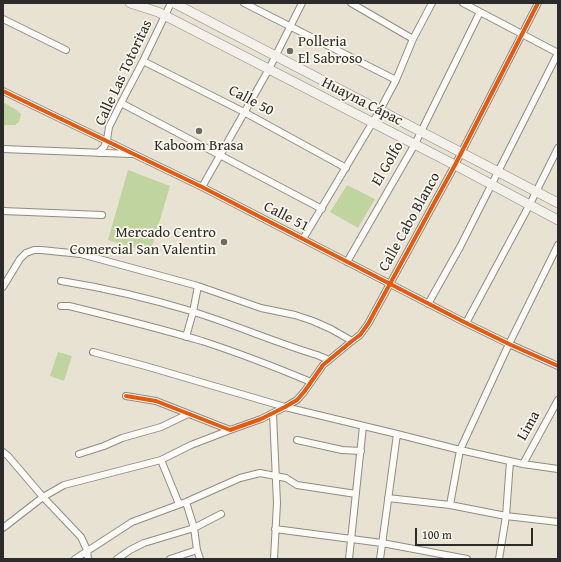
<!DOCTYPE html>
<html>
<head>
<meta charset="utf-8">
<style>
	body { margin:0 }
	#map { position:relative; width:561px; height:562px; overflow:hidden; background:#e8e2d2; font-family:"Gentium Book Plus",serif }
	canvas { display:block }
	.frame { position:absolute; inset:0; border:4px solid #2b2b2b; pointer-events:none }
	.scale { position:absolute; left:415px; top:528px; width:118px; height:18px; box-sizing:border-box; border:2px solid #2b2b2b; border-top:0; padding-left:5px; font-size:12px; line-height:14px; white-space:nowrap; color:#2b2b2b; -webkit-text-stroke:3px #fbf7ec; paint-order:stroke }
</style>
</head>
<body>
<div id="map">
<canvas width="561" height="562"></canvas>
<div class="frame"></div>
<div class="scale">100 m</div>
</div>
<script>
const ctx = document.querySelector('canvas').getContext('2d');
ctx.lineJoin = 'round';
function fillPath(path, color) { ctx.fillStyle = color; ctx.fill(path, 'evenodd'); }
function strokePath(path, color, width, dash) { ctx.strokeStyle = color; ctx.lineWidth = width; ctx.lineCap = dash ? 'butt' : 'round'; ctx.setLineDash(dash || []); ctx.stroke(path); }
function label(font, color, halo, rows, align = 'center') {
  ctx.font = font + ' "Gentium Book Plus",serif'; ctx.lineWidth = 3.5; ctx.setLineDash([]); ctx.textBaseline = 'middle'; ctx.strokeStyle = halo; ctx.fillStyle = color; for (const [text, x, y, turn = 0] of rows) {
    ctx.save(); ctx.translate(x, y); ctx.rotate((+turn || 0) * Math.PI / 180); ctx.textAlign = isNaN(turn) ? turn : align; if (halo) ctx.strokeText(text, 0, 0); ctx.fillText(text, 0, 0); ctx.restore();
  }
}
fillPath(new Path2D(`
	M3,102l15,9 3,3 -2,8 -4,3h-12z
	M128,170l42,16 -20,67 -42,-13z
	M347,185l28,14 -17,29 -28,-16z
	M58,352l14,4 -8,25 -14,-5z`), '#c0d49f');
const street = new Path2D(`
	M244,3l152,77
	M351,3l62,36
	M463,3l95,50
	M3,19l63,31
	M143,61l101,51 102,56
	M3,91l199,96 264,136 43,21 49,22
	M121,103l201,106
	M3,149l128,5
	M98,153l6,-6 3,-7 2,-13 12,-24 22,-42 28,-58
	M202,187l67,-118 33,-66
	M3,211l99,4
	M303,239l77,-129 16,-30 17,-41 19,-36
	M347,262l68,-118 65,-132
	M61,281c44,7 87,17 130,30 42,13 83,31 126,44l12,5
	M3,287l17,-28 6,-6 8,-3h7l40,4 117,32 63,22 34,7 18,6 18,8 21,12
	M428,304l32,-57 98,-194
	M61,306h8c45,11 89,22 133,35 37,12 73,26 109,41
	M466,323l64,-119 28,-56
	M186,337l7,-25 5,-26
	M93,352l56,15 136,40 112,27 63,16 63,14 35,5
	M126,396l30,5 74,29 31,-11 24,-12 12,-7 7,-8 19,-27 29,-24 8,-6 8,-11 87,-159 83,-162
	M273,414l4,89 -3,56
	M297,440l45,10 19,1
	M3,452l5,4 35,41 38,40 6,13 1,9
	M79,454l25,-8 18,-8 39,-11 27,-13
	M161,460l18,44
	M523,464l35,-64
	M388,498l62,7 56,11 52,6
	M186,502l8,26 3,22 3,9
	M450,505l10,-55 49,-106 49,-99
	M3,528l40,-31 21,-12 97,-25 30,-15 39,-15
	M275,529l107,14 85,16
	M75,559l57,-37 54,-20 54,-24 20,-5 26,5 11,7 59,9
	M117,559l13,-9 14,-7 50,-15 27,-14
	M170,559l27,-9
	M349,559l14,-133
	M380,559l17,-125
	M499,559l7,-43 4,-55`);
const secondary = new Path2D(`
	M130,3l28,9 297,153 103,55
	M174,3l384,200`);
strokePath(street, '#8f8c84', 8);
strokePath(secondary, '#8f8c84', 10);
strokePath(street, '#fcfbf8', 6);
strokePath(secondary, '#f4f0ea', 9);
strokePath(new Path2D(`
	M3,91l199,96 264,136 43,21 49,22
	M126,396l30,5 74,29 31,-11 24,-12 12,-7 7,-8 19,-27 29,-24 8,-6 8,-11 87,-159 83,-162`), '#e8590c', 4);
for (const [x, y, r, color] of [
	[290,51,4,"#6d6b65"],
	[199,131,4,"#6d6b65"],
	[224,242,4,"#6d6b65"]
]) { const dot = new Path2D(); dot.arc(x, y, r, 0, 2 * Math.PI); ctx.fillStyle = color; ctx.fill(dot); strokePath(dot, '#fbf7ec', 1.5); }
label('15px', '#2b2b2b', '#fbf7ec', [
	["Polleria",298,42],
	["El Sabroso",298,59],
	["Kaboom Brasa",199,146,"center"],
	["Mercado Centro",216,233,"right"],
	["Comercial San Valentin",216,250,"right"]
], 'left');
label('15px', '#2b2b2b', '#fbf7ec', [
	["Calle Las Totoritas",124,73,-65],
	["Calle 50",251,101,28],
	["Huayna Cápac",362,102,27],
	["El Golfo",388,164,-60],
	["Calle 51",286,217,27],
	["Calle Cabo Blanco",410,222,-61],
	["Lima",529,426,-61]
]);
</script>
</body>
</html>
